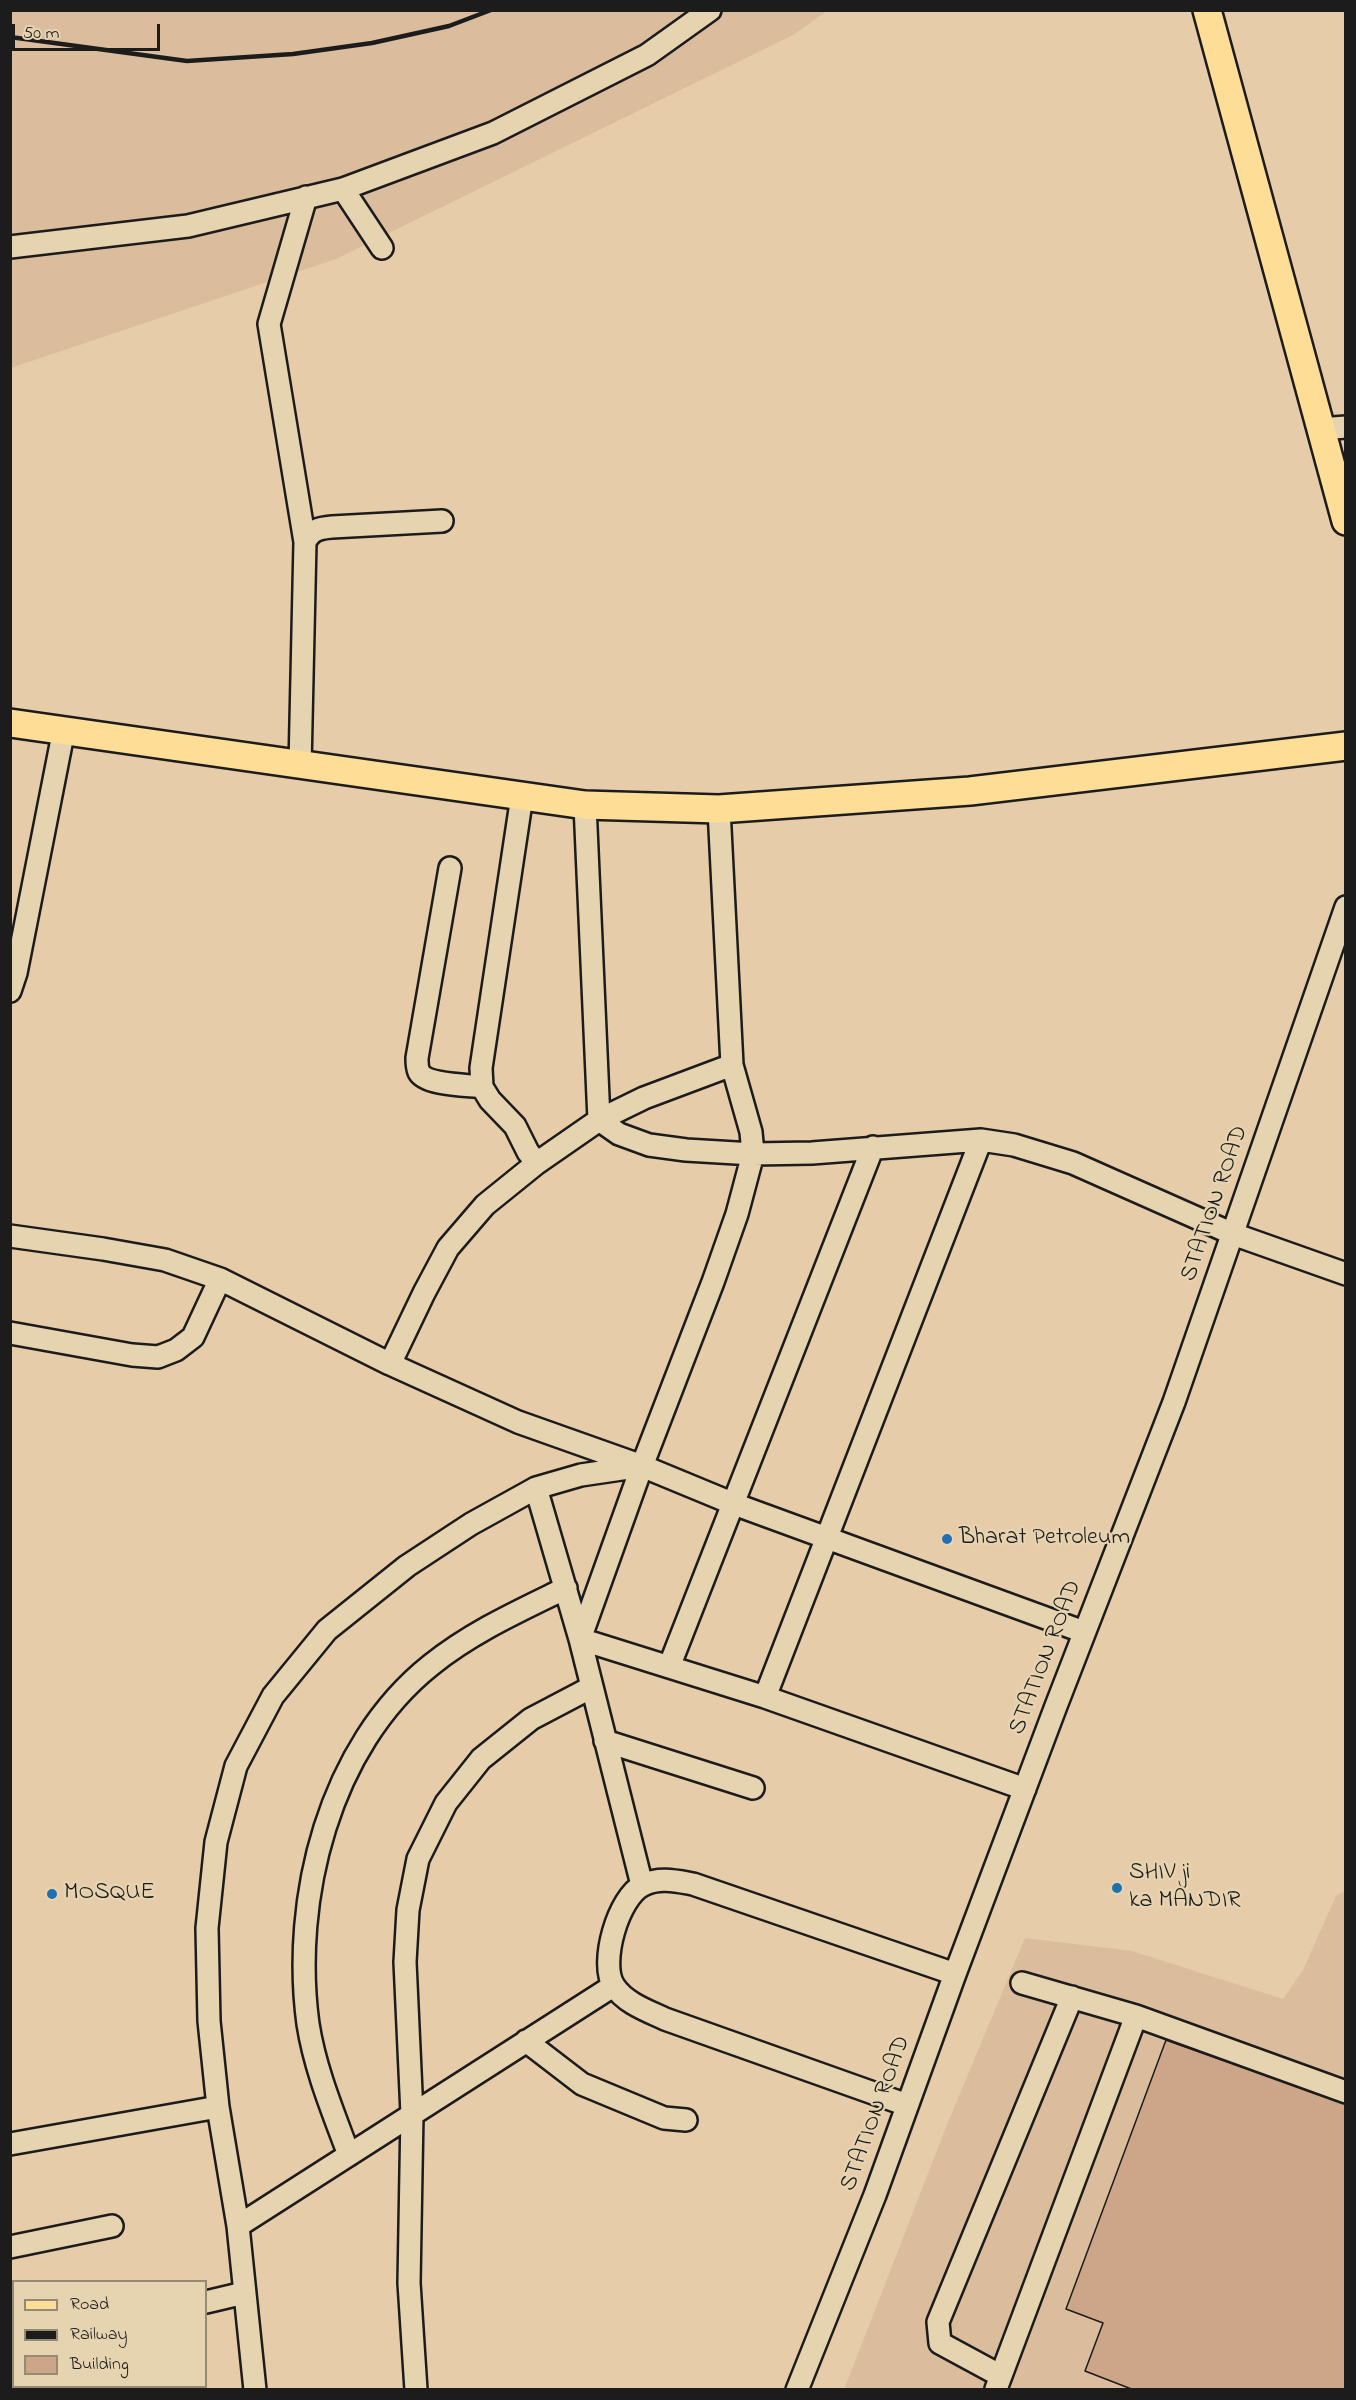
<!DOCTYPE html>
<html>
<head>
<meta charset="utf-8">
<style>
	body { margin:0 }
	#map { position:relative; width:1356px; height:2400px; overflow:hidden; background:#e7ccaa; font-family:"Indie Flower",sans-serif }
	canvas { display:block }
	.frame { position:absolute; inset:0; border:12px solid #1c1c1c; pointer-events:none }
	.legend { position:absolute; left:12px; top:2280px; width:195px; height:108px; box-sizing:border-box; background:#e6d4b1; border:2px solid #958a75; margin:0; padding:8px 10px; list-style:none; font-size:18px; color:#1c1c1c }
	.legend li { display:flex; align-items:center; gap:12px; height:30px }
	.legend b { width:30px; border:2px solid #958a75 }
	.scale { position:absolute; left:12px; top:24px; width:148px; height:27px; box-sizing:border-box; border:3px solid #1c1c1c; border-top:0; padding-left:8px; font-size:18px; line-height:21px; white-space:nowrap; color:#1c1c1c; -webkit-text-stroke:4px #e6d4b1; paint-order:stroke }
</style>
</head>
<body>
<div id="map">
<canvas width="1356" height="2400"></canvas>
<div class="frame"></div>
<ul class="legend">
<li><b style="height:8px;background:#fedd96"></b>Road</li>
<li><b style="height:8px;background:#1c1c1c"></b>Railway</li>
<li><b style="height:16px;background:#cda588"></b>Building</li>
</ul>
<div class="scale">50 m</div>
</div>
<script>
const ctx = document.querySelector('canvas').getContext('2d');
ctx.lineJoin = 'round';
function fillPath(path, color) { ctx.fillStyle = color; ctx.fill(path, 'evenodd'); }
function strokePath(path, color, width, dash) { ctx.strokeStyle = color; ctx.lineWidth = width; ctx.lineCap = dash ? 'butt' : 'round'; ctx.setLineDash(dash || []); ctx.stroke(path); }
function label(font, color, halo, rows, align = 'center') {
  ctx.font = font + ' "Indie Flower",sans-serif'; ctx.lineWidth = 4.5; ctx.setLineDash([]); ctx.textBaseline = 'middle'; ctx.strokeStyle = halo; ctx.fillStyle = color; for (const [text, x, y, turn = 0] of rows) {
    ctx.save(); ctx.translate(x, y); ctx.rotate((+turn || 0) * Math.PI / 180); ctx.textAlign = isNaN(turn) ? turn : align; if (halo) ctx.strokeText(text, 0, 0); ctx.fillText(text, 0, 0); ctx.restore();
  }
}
fillPath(new Path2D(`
	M10,11h817l-34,24 -457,224 -325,109z
	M1345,1891v498l-501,1 102,-263 79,-189 107,13 151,48 20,-29 33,-74z`), '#dbbd9d');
const building = new Path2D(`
	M1166,2040l180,64v286h-212l-49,-19 18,-48 -37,-14z`);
fillPath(building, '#cda588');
strokePath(building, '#1c1c1c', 1.5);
const minor = new Path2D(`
	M343,189l39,59
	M10,247l178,-21 155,-37 150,-56 154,-78 63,-45
	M1320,429l26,-2
	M305,542l-36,-218 37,-127
	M300,766l5,-224c6,-12 14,-14 27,-15l110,-6
	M522,796l-41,272 1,19 8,13 25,26 13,26 9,11
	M585,805l14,315 20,14 30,11 37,5 67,4 59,-1 169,-13 33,5 59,18 160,71 113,40
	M719,809l13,256 19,67 2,22 -16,60 -24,68 -71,184 -62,173 185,58 260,92
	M450,868l-33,190c0,4 0,10 2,14 7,13 49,13 63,15
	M10,991l6,-18 48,-244
	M10,1236l93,13 62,11 55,19 170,85 128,58 124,44 92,38 350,128
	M10,1333l122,22 26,2 18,-7 17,-13 27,-58
	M390,1364l34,-71 24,-45 37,-43 52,-42 62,-43 45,-22 88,-33
	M536,1488l44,151 62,246
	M669,1667l204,-520
	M765,1697l216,-557
	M605,1741l148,47
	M1022,1983l114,33 210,76
	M526,2041l56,43 82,34 22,2
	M907,2105l-242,-86c-17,-8 -40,-16 -51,-33 -15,-22 4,-89 29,-101 16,-8 33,-4 50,-1l262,90
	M10,2144l208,-37
	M349,2155c-16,-43 -34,-86 -41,-131 -17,-125 21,-278 123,-359 41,-33 88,-54 135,-77
	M238,2226l375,-240
	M10,2247l102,-21
	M206,2302l38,-9
	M10,2344l4,-1
	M1001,2376l-61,-33 -2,-21 134,-325
	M996,2389l140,-373
	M255,2390l-17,-164 -20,-119 -9,-86 -2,-93 9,-86 20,-76 37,-70 54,-66 80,-64 64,-42 65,-36 45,-13 61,-9
	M416,2390l-7,-107 3,-169 -7,-152 3,-52 10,-51 28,-56 35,-44 50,-40 59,-31
	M797,2390l78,-195 80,-221 101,-268 118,-304 172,-495`);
const major = new Path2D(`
	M1207,10l139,511
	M10,723l575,82 134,4 251,-18 376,-45`);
strokePath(minor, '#1c1c1c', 26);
strokePath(major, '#1c1c1c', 32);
strokePath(minor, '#e6d4b1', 21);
strokePath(major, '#fedd96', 27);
strokePath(new Path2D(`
	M10,37l177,24 106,-7 79,-11 77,-17 42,-16`), '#1c1c1c', 4.5);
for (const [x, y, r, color] of [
	[947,1539,6,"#1f6fb2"],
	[1117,1888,6,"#1f6fb2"],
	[52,1894,6,"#1f6fb2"]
]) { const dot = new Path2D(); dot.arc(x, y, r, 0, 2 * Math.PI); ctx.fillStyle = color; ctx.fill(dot); strokePath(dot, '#e6d4b1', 2); }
label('24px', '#1c1c1c', '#e6d4b1', [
	["STATION ROAD",1216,1204,-71],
	["STATION ROAD",1047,1658,-69],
	["STATION ROAD",877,2114,-70]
]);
label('24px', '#1c1c1c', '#e6d4b1', [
	["Bharat Petroleum",959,1539],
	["SHIV ji",1129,1874],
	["ka MANDIR",1129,1902],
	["MOSQUE",64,1894]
], 'left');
</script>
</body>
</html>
